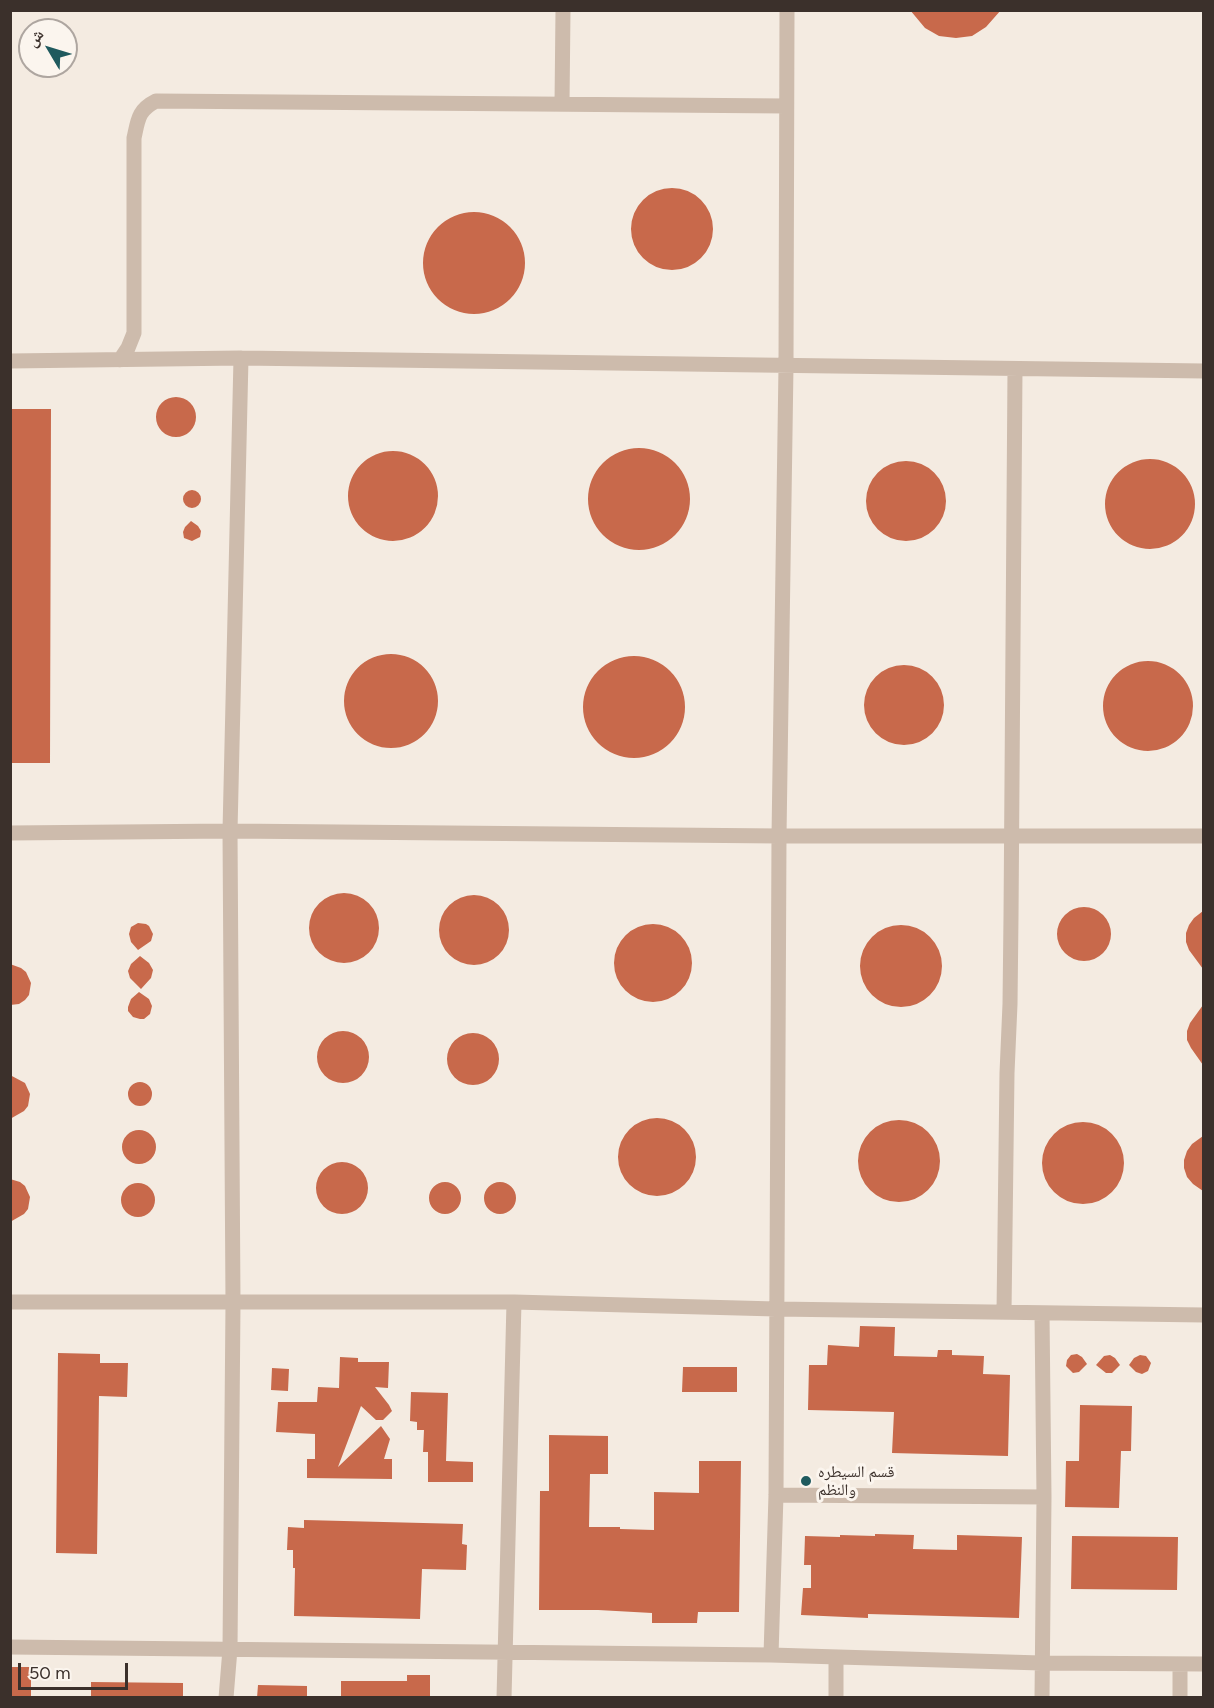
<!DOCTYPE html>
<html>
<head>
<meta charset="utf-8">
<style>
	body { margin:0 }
	#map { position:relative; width:1214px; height:1708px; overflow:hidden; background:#f4ebe1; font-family:Figtree,"Noto Naskh Arabic",sans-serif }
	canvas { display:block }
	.frame { position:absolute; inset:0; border:12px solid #3b302b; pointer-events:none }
	.north { position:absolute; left:18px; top:18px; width:60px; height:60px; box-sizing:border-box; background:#fbf5ee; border:2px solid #aea6a0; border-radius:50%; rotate:308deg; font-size:16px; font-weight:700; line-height:24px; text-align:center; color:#3b302b }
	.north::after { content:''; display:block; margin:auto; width:21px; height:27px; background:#1f5a5e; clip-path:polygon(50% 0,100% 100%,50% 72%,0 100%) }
	.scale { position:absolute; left:18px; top:1663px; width:110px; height:27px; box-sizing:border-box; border:3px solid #3b302b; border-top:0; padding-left:8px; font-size:18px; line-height:21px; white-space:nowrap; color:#3b302b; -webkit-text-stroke:4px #fbf5ee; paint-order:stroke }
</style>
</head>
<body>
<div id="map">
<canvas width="1214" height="1708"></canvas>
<div class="frame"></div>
<div class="north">ش</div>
<div class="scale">50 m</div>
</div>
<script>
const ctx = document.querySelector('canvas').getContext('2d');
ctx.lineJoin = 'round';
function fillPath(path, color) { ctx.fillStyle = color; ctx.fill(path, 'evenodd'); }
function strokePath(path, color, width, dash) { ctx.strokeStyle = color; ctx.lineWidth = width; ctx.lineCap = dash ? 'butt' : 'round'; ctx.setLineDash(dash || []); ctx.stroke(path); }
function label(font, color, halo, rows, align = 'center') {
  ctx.font = font + ' Figtree,"Noto Naskh Arabic",sans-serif'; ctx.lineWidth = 6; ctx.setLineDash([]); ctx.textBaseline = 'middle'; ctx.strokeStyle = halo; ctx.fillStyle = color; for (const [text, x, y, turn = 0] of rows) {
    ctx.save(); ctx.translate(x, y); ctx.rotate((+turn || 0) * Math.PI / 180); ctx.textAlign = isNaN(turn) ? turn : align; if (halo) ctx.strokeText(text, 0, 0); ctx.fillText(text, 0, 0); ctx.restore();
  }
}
fillPath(new Path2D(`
	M910,10h91l-15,17 -14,9 -16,2 -17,-2 -14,-8z
	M631 229a41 41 0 1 1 82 0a41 41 0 1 1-82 0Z
	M423 263a51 51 0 1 1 102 0a51 51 0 1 1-102 0Z
	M156 417a20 20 0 1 1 40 0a20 20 0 1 1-40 0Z
	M10,409h41l-1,354h-40z
	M588 499a51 51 0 1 1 102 0a51 51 0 1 1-102 0Z
	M348 496a45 45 0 1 1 90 0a45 45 0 1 1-90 0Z
	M1105 504a45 45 0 1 1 90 0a45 45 0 1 1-90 0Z
	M866 501a40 40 0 1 1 80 0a40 40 0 1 1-80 0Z
	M183 499a9 9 0 1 1 18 0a9 9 0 1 1-18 0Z
	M191,521l7,5 3,5 -1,6 -8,4 -8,-3 -1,-6 2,-5z
	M344 701a47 47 0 1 1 94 0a47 47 0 1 1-94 0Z
	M583 707a51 51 0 1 1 102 0a51 51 0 1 1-102 0Z
	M1103 706a45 45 0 1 1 90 0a45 45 0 1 1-90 0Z
	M864 705a40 40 0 1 1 80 0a40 40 0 1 1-80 0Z
	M309 928a35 35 0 1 1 70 0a35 35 0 1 1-70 0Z
	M439 930a35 35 0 1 1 70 0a35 35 0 1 1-70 0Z
	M1057 934a27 27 0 1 1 54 0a27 27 0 1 1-54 0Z
	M1203,911v58l-14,-19 -3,-8v-9l3,-8 5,-7z
	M138,923l8,1 3,2 4,8 -2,7 -13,9 -7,-8 -2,-8 2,-7z
	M614 963a39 39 0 1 1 78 0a39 39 0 1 1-78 0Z
	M860 966a41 41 0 1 1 82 0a41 41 0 1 1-82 0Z
	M140,956l9,7 4,7 -2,8 -10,11 -11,-11 -2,-7 3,-7z
	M10,964l11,4 5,4 5,11 -2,12 -4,5 -6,4 -9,1z
	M139,992l10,7 3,7 -2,8 -6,5h-4l-7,-2 -5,-6v-4l3,-8z
	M1203,1005v60l-12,-17 -4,-8v-9l3,-8z
	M317 1057a26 26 0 1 1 52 0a26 26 0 1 1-52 0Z
	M447 1059a26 26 0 1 1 52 0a26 26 0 1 1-52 0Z
	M10,1075l15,8 5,11 -2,12 -4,5 -14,8z
	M128 1094a12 12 0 1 1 24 0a12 12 0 1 1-24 0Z
	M618 1157a39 39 0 1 1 78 0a39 39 0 1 1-78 0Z
	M858 1161a41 41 0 1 1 82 0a41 41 0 1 1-82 0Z
	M1042 1163a41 41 0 1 1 82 0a41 41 0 1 1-82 0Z
	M122 1147a17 17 0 1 1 34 0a17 17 0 1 1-34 0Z
	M1203,1136v55l-10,-7 -6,-7 -3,-9v-8l3,-9 5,-7z
	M316 1188a26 26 0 1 1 52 0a26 26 0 1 1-52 0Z
	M10,1179l10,3 5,4 5,11 -2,12 -4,5 -14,8z
	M429 1198a16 16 0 1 1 32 0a16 16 0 1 1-32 0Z
	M484 1198a16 16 0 1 1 32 0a16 16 0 1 1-32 0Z
	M121 1200a17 17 0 1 1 34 0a17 17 0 1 1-34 0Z
	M860,1326l35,1 -1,29 43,1 1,-7h14v5l32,1 -1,18 27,1 -2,81 -116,-3 2,-41 -86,-2 1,-45h18l1,-20 31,2z
	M58,1353l42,1v9h28l-1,34 -28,-1 -2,158 -41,-1z
	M1077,1354l5,3 5,7 -8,8 -6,1 -7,-7 1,-6 4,-5z
	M1110,1355l5,3 5,7 -8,8h-6l-10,-8 8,-9z
	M1140,1355l6,1 5,7 -3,8 -6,3 -6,-2 -7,-7 5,-7z
	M340,1357l18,1v4h31l-1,26 -13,-1 14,18 3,6 -9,9h-7l-15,-14 -23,61 43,-41 9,13 -6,20h8v20l-85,-1v-19h8v-25l-39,-2 2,-30h39l1,-15 21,1z
	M683,1367h54v25h-55z
	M272,1368l17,1 -1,22 -17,-1z
	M411,1392l37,1 -2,68 27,1v20h-45v-30h-5l1,-22h-7v-8l-7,-1z
	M1080,1405l52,1 -1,45h-10l-2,57 -54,-1 1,-46h13z
	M549,1435l59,1v38h-18l-1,53h31v2l34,1v-38l45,1v-32h42l-2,151h-41l-1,11h-45v-10l-54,-3h-59l1,-119h9z
	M304,1520l159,4 -1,20 5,1 -1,25 -44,-1 -2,50 -126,-3 1,-48h-2v-18h-6l1,-23 16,1z
	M875,1534l39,1 -1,14 44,1v-15l65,2 -3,81 -151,-4v4l-67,-3 2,-27h8v-23h-7l1,-29 35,1v-2l35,1z
	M1072,1536l106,1 -1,53 -106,-1z
	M10,1667h21v31h-21z
	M407,1675h23v23h-89v-17h66z
	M91,1682l92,1v15h-92z
	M258,1685l49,1v12h-50z`), '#c8694b');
strokePath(new Path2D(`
	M562,104l1,-94
	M120,360l8,-12 6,-15v-195c4,-18 4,-28 22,-37l630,5
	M10,361l231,-3 963,13
	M10,833l220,-2 549,5h425
	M10,1302h504l262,7 428,6
	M1004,1312l3,-239 3,-69 1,-87 4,-548
	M776,1495l268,2
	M10,1647l761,8 270,8 163,1
	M771,1655l5,-160 3,-659 7,-470 1,-356
	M836,1657v41
	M226,1698l4,-49 3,-346 -3,-472 11,-473
	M504,1698l10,-396
	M1042,1698l2,-201 -2,-184
	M1180,1698v-34`), '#cdbbac', 15);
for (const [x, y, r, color] of [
	[806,1481,6,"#1f5a5e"]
]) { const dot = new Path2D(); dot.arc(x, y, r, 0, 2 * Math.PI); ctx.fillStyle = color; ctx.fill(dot); strokePath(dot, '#fbf5ee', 2); }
label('16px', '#3b302b', '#fbf5ee', [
	["قسم السيطره",818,1472],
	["والنظم",818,1490]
], 'left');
</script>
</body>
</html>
